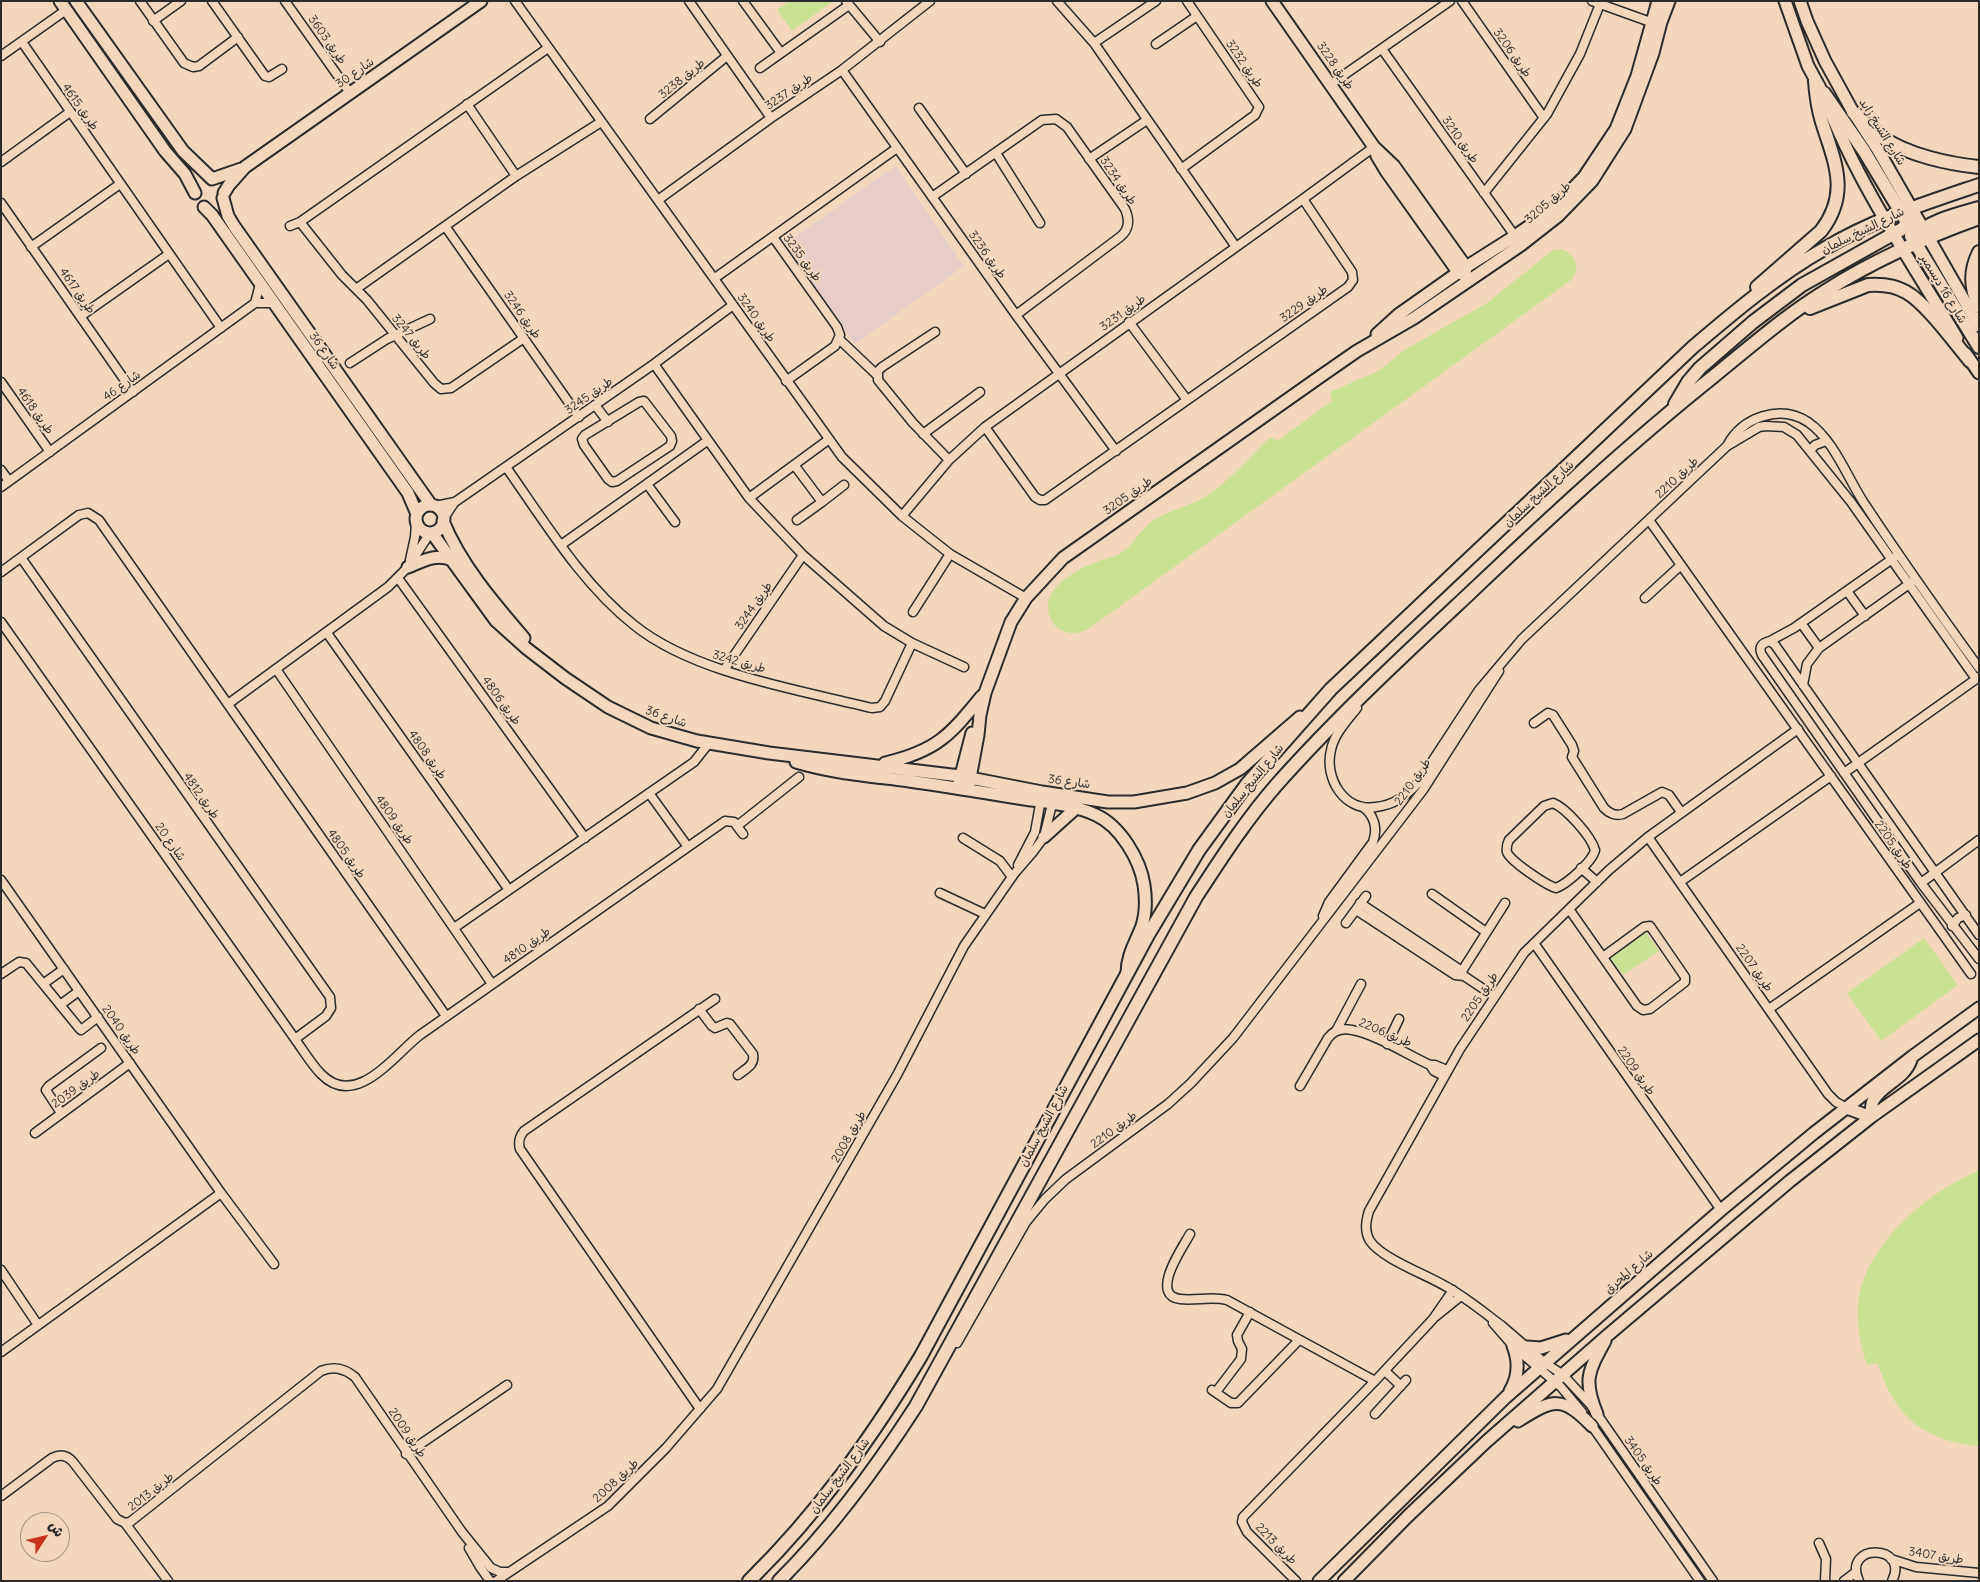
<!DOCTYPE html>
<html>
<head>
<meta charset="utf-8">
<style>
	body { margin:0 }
	#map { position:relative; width:1980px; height:1582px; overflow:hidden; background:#f4d7bb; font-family:Delius,"Playpen Sans Arabic",sans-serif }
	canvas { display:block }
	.frame { position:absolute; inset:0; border:2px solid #2b2b2b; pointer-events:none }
	.north { position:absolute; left:20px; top:1512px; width:50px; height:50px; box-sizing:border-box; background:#f4d7bb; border:1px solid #a49281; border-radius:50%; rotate:55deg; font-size:14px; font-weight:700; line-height:20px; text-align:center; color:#2b2b2b }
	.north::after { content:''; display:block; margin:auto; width:18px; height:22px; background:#c8321e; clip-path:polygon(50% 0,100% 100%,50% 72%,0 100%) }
</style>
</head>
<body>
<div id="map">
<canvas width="1980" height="1582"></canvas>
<div class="frame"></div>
<div class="north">ش</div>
</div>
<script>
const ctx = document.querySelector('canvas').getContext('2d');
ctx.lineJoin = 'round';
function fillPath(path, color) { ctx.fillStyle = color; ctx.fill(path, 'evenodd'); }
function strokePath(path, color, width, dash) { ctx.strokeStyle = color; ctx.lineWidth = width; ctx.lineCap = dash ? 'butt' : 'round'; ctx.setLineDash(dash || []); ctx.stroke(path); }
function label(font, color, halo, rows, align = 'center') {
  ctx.font = font + ' Delius,"Playpen Sans Arabic",sans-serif'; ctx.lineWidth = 4; ctx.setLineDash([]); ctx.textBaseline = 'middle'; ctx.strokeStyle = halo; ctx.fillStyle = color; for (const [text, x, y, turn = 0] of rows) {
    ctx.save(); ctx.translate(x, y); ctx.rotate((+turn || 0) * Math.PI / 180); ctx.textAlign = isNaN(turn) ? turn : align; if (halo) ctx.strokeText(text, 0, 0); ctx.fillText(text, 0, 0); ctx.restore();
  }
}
fillPath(new Path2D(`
	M895,166l69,100 -109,78 -70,-100z`), '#e6cdc8');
fillPath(new Path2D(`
	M789,1h42l1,1 -40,29 -15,-21z
	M1561,249c14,5 21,19 10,31l-484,350c-11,4 -19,5 -29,-2 -11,-8 -13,-26 -5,-37 12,-16 33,-26 51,-32 5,-2 10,-2 15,-5 13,-6 20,-23 32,-32 16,-11 35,-15 52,-24 25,-16 45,-38 65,-59l5,-1 4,3 55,-40 -2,-9 48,-21 28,-22 81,-46 66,-53z
	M1646,933l13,18 -36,24 -13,-18z
	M1924,938l34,47 -77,56 -34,-48z
	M1979,1170v276h-3c-54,-6 -82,-31 -98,-82l-11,1c-9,-27 -14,-60 -3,-87 20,-49 68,-87 115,-108z`), '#c9e095');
const street = new Path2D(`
	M140,1l44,62 9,4 6,-1 39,-29
	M212,1l53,75 4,1 13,-8
	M285,1l65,92
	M515,1l327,456 60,59 48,38 76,44
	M689,1l82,117
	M743,1l38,52
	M846,1l34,41
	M1057,1l37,42 142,204
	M1462,1l82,117
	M1592,1l64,23
	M153,21l28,-20
	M22,42l199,286
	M1094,43l62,-42
	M1156,44l41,-28
	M1382,49l135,190
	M1,56l65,-46
	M760,68l89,-63
	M842,70l174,245 100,136
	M1331,84l119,-83
	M467,104l49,72
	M919,108l47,66
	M650,119l77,-63
	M996,153l44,70
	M1089,159l58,-39
	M1,162l69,-50
	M1181,169l74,-54 4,-8 -72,-106
	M1484,193l63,-79 33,-60 20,-50
	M932,197l110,-77 14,-1 11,8 58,82c5,11 4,21 -5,28l-104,78
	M658,200l113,-82 71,-48 88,-69
	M1,203l132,189
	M300,222l42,53 25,25 67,83 7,6 10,-1 73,-50
	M290,226l10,-4 248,-174
	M445,226l134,191
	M773,237l64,90 3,8 -5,11 -49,35
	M31,247l89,-63
	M715,278l182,-130
	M356,289l160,-113 85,-54
	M255,303h19
	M81,316l88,-62
	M1129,322l58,78
	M935,332l-53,35 -4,4v9l35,43 36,37
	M839,339l38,36
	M350,363l37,-24 43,-20
	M654,364l95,134 54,57 81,71 28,17 52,24
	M1,382l49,70
	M644,401l27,35 1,5 -2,5 -53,35 -5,1 -4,-3 -24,-34 -2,-6 3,-4 54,-33z
	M595,405l13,17
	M985,427l50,70 5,3h5l303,-213 5,-7 -1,-8 -49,-73
	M923,434l57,-42
	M1727,446l32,-19 6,-1 19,1 13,8 54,67 125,177
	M1810,451l5,-6 11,-4
	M795,466l27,36 -25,18
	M506,467c39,55 75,116 128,158 59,48 165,65 238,83l8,-1 5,-6 27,-58
	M1,470l8,11
	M647,484l28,38
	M1,487l254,-184 5,-19
	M749,498l79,-58
	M822,502l22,-17
	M435,506l20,-4 199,-138 79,-59
	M902,516l47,-56 36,-33 318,-228 71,-52
	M444,518l10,-15
	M1649,520l322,454
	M561,545l146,-104
	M22,559l308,438 1,11 -5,8 -31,23
	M410,560l5,-23 1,-15
	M1,572l78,-57 9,-2 11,7 347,496
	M398,578l187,260
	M1847,591l18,25
	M1645,598l36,-33
	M913,612l37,-58
	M1,622l294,417c8,11 16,25 26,35 35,36 73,-19 99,-39l305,-214 9,1 9,12
	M1801,623l18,25
	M327,633l182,257
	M1770,641l24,-13 101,-71
	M276,669l216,315
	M724,670l79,-115
	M1803,685l4,-21 12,-16 93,-66
	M228,704l160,-117 20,-20 22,-34
	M1357,708c-10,13 -23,26 -26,42 -7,28 13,62 45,57 18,-2 30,-11 42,-24l61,-93 43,-51 205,-193c15,-29 53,-42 81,-24 26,18 39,55 56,81 37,56 76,111 115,165
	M1534,723l14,-10 5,2 19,30 2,6 -2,6 32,51c6,6 11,8 19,6l39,-22 7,3 12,17
	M1844,773l135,-96
	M649,793l39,54
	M1553,803c13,5 38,33 42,47 -2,11 -28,34 -39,38 -10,-3 -46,-27 -49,-36 -1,-5 0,-8 2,-12l35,-34z
	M737,826l62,-49
	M1648,837l180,257 8,8 11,6
	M963,838l37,23 12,16
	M1018,865l17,-33 6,-33
	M1581,868l16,14
	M1,880l220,313 53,71
	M1680,882l151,-106
	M1921,883l58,-43
	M940,893l45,21
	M1432,894l54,38
	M1360,903l99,66 5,7 30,20
	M1569,909l68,97 6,4 7,-1 35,-27v-5l-35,-51 -6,1 -41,30
	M1356,910l99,65 9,1
	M1323,916l6,-14 44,-60c5,-14 1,-27 -10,-35
	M1346,923l20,-27
	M1952,926l6,-8 8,-3
	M454,928l240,-166 15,-19
	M1979,935l-204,-290 -5,-4c-8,2 -12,6 -8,14l159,228 58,76
	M1534,943l187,267
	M1462,971l43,-68
	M1,974l18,-12 7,1 53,65 2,2 17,-13
	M43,984l21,-15
	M60,1005l19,-14
	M699,1009l13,17 3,2 12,-5 3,1 23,30c2,11 -6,14 -15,21
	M1769,1009l151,-106
	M1336,1031l25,-47
	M1387,1044l12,-25
	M1430,1065l4,6 10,5
	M1300,1086l28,-48c6,-8 15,-10 24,-8 21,3 58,26 78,35h5l12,5
	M61,1113l-15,-23 3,-4 52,-38
	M35,1133l95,-70
	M1190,1234c-7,13 -41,61 -10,65 16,2 31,-3 47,1l148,81
	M1,1270l37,55
	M1435,1317l26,-21
	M1493,1323l20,23 48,41 21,25
	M957,1343l69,-121 19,-23 21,-20 102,-75 23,-21 42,-45 190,-248 76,-119
	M1,1352l220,-159
	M1385,1371l16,15
	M1212,1390l19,13h7l61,-63
	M1216,1392l25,-33 1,-10 -4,-8 -1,-6 13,-23
	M700,1409l-180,-260c-2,-7 -1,-12 4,-18l191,-132
	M1375,1414l31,-34
	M1590,1423l110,158
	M406,1454l101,-69
	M1,1496l51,-38c8,-4 15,-3 21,4l44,57 8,4 5,-1 191,-151c13,-5 23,-3 34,6l107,155 29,36 9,4h9
	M125,1523l43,58
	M1819,1543l7,16 -1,22
	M469,1548l11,19 10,14
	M1891,1559l25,8 63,6
	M496,1581l112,-75 58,-58 51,-59 180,-314 67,-129 50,-72 19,-22 11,-15 9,-37
	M1296,1581l-49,-49 -5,-10 1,-5 132,-136 58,-62 20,-29
	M1713,1581l-123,-177 -28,-30 -17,-11 -43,-37c-16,-12 -33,-26 -50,-36 -21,-14 -69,-30 -82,-49 -6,-10 -4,-20 -1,-30l91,-162 64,-96 85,-83 39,-33 150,-108
	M1844,1581l12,-9
	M1859,1581c-18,-39 52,-37 33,0`);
const secondary = new Path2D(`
	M60,1l105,150 20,23 10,19
	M76,1l107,150 29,28 29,-10
	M1272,1l102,146 20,19 72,101 -1,7
	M1785,1l23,65 12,22
	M1800,1l7,20 18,40 28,51 25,38 101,176
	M1827,103c31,81 85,160 130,235
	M1375,149l2,7 9,15 72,101 6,3
	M224,193l5,-8 16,-18 236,-166
	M223,198l5,18 6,10 197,279
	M204,207l8,8 196,278 9,21
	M1377,334l21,-19 68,-48 49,-31 36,-25 33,-34 32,-48 21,-53 21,-75
	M1966,354l13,19
	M416 519a14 14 0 1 1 28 0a14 14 0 1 1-28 0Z
	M443,521c18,44 51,82 81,117
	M432,533l64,88 30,27 39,30 43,29 43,21 46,13 72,12 191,23 82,16 66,10h26l53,-9 28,-10 25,-14 60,-52
	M408,567c15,-6 28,-14 44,-7
	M796,762c36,11 75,14 113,19 36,5 72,11 109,17 25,4 54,6 78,17 24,11 44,44 48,70 2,13 2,28 -2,41 -6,16 -15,29 -15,47
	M885,763c52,-12 65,-28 97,-67
	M959,783l13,-50
	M968,789l10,-54 2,-20 5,-22 26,-71 15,-24 37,-40 258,-182 36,-25 57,-33 107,-73 37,-29 34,-35 33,-52 28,-76 8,-31 8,-21
	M1044,837l31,-28
	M1847,1108l24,9
	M1871,1117c0,-5 0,-12 2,-16 9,-17 31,-21 38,-41
	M1527,1347l14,1 25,-8
	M1510,1391c9,-15 9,-30 3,-45
	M1597,1414c-14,-34 -9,-42 8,-73
	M1518,1421c35,-22 44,-26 74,5
	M1319,1581l187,-184 69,-60 146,-127 93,-77 99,-77 66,-48
	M1344,1581l64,-65 79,-75 121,-106 182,-154 81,-64 108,-77`);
const primary = new Path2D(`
	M1824,93l40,58 44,73 9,8 10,5
	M1853,112c9,8 19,18 29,25 25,18 67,27 97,30
	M1911,236l68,111
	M1913,236c19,-16 42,-21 66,-28
	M1979,252c-9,18 -9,36 0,54
	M1757,287l64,-56c29,-38 14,-68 1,-109 -4,-13 -6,-27 -7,-41
	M1810,308l58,-23c14,-1 26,0 38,7 20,11 48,50 64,69
	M1675,404l13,-22 12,-14 53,-46 49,-37 100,-56 8,-8 1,-13
	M749,1581c69,-68 122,-142 172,-225l227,-421 51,-85 48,-66 84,-95 362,-342c40,-34 85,-72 131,-98 48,-29 102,-46 155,-64
	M779,1581c53,-53 97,-113 137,-175l280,-509c26,-40 52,-80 83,-115 60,-67 126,-128 191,-189 79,-75 159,-149 244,-217 37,-30 72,-61 113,-86 48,-30 99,-53 152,-72`);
strokePath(street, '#2b2b2b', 11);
strokePath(secondary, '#2b2b2b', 15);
strokePath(primary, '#2b2b2b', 16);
strokePath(street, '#f4d7bb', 8);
strokePath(secondary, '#f4d7bb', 11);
strokePath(primary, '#f4d7bb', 12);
label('12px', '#2b2b2b', '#f4d7bb', [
	["طريق 3603",327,40,55],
	["طريق 3206",1512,53,55],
	["طريق 3232",1244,64,55],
	["طريق 3228",1335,66,55],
	["شارع 30",355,73,-35],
	["طريق 3238",682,79,-39],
	["طريق 3237",789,92,-34],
	["طريق 4615",80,107,55],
	["شارع الشيخ زايد",1882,132,58],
	["طريق 3210",1460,140,55],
	["طريق 3234",1118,181,56],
	["طريق 3205",1548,203,-41],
	["شارع الشيخ سلمان",1863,231,-26],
	["طريق 3236",987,255,55],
	["طريق 3235",802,258,54],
	["شارع 16 ديسمبر",1943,289,59],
	["طريق 4617",77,291,55],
	["طريق 3229",1304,304,-35],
	["طريق 3231",1123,313,-36],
	["طريق 3246",522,315,55],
	["طريق 3240",756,318,55],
	["طريق 3247",411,337,51],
	["شارع 36",324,351,55],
	["شارع 46",122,386,-36],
	["طريق 3245",589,396,-35],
	["طريق 4618",35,411,55],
	["طريق 2210",1677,478,-43],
	["شارع الشيخ سلمان",1539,494,-43],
	["طريق 3205",1128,496,-35],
	["طريق 3244",754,606,-55],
	["طريق 3242",739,662,16],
	["طريق 4806",501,701,54],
	["شارع 36",666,717,19],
	["طريق 4808",427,755,55],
	["شارع الشيخ سلمان",1253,781,-51],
	["شارع 36",1069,782,8],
	["طريق 2210",1413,782,-55],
	["طريق 4812",201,796,55],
	["طريق 4809",394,820,55],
	["شارع 20",170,842,55],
	["طريق 2205",1893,845,55],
	["طريق 4805",346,854,55],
	["طريق 4810",527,946,-35],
	["طريق 2207",1754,968,55],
	["طريق 2205",1480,997,-56],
	["طريق 2040",121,1030,55],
	["طريق 2206",1385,1033,23],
	["طريق 2209",1636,1071,55],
	["طريق 2039",76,1089,-36],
	["شارع الشيخ سلمان",1044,1126,-62],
	["طريق 2210",1114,1130,-36],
	["طريق 2008",849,1137,-60],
	["شارع المحرق",1629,1272,-41],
	["طريق 2009",407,1433,56],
	["طريق 3405",1643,1461,55],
	["شارع الشيخ سلمان",840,1476,-53],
	["طريق 2008",616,1481,-43],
	["طريق 2013",151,1492,-38],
	["طريق 2213",1276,1544,45],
	["طريق 3407",1936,1556,9]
]);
</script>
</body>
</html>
